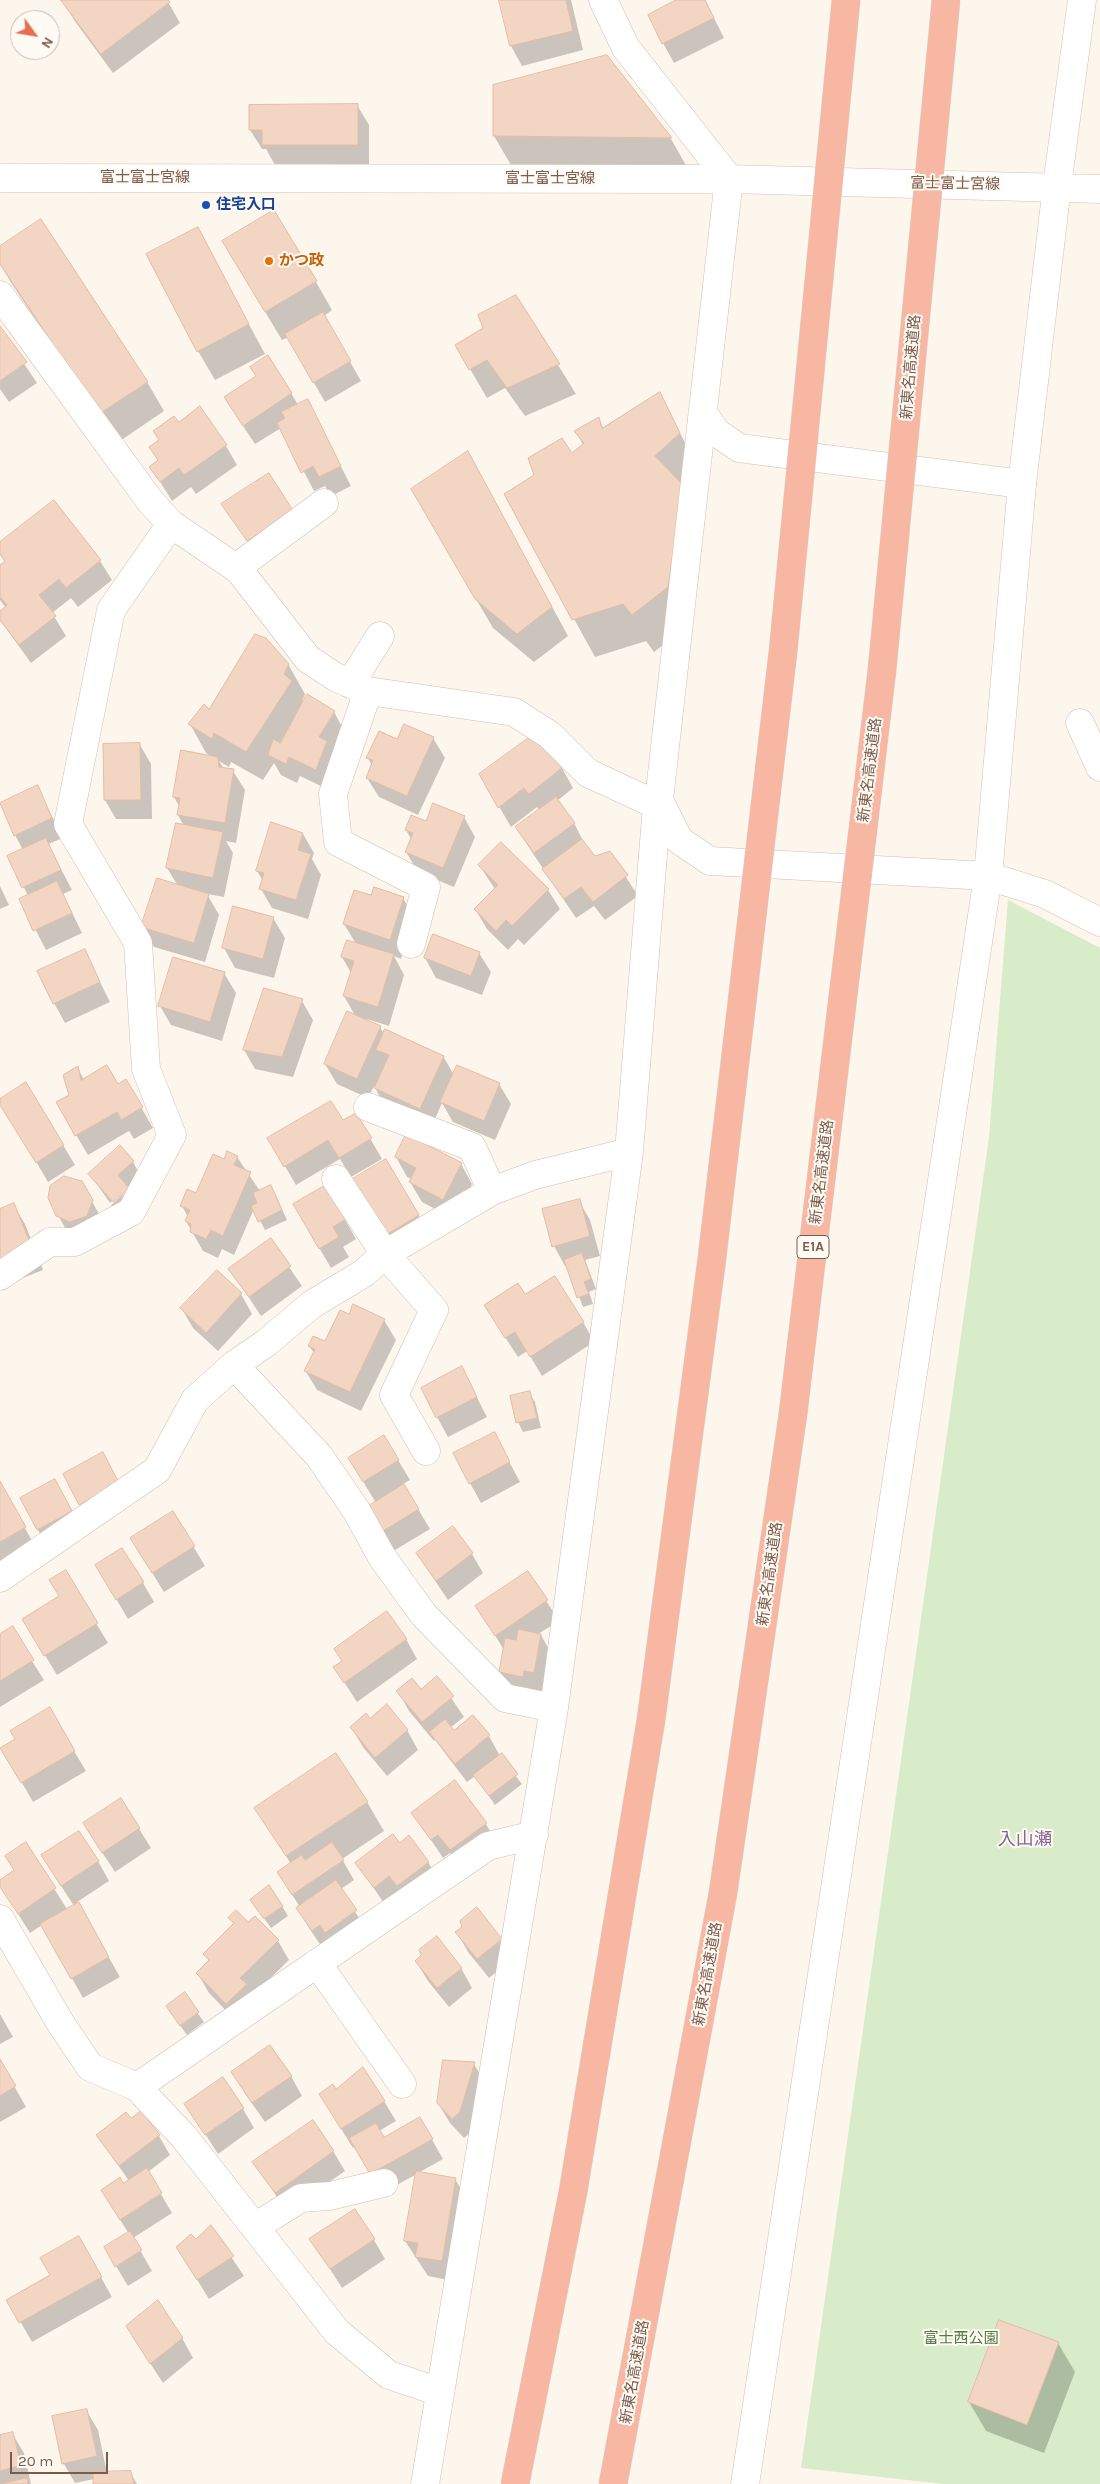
<!DOCTYPE html>
<html>
<head>
<meta charset="utf-8">
<style>
	body { margin:0 }
	#map { position:relative; width:1100px; height:2484px; overflow:hidden; background:#fdf6ec; font-family:Karla,sans-serif }
	canvas { display:block }
	.north { position:absolute; left:10px; top:10px; width:50px; height:50px; box-sizing:border-box; background:#fffaf3; border:1px solid #cabbb1; border-radius:50%; rotate:122deg; font-size:14px; font-weight:700; line-height:20px; text-align:center; color:#7a5c4d }
	.north::after { content:''; display:block; margin:auto; width:18px; height:22px; background:#e76f51; clip-path:polygon(50% 0,100% 100%,50% 72%,0 100%) }
	.scale { position:absolute; left:10px; top:2452px; width:98px; height:22px; box-sizing:border-box; border:2px solid #7a5c4d; border-top:0; padding-left:6px; font-size:15px; line-height:18px; white-space:nowrap; color:#7a5c4d; -webkit-text-stroke:4px #fffaf3; paint-order:stroke }
</style>
</head>
<body>
<div id="map">
<canvas width="1100" height="2484"></canvas>
<div class="north">N</div>
<div class="scale">20 m</div>
</div>
<script>
const ctx = document.querySelector('canvas').getContext('2d');
ctx.lineJoin = 'round';
function fillPath(path, color) { ctx.fillStyle = color; ctx.fill(path, 'evenodd'); }
function strokePath(path, color, width, dash) { ctx.strokeStyle = color; ctx.lineWidth = width; ctx.lineCap = dash ? 'butt' : 'round'; ctx.setLineDash(dash || []); ctx.stroke(path); }
function label(font, color, halo, rows, align = 'center') {
  ctx.font = font + ' Karla,"Noto Sans JP",sans-serif'; ctx.lineWidth = 4; ctx.setLineDash([]); ctx.textBaseline = 'middle'; ctx.strokeStyle = halo; ctx.fillStyle = color; for (const [text, x, y, turn = 0] of rows) {
    ctx.save(); ctx.translate(x, y); ctx.rotate((+turn || 0) * Math.PI / 180); ctx.textAlign = isNaN(turn) ? turn : align; if (halo) ctx.strokeText(text, 0, 0); ctx.fillText(text, 0, 0); ctx.restore();
  }
}
fillPath(new Path2D(`
	M1008,900l92,48v1536h-157l-142,-16 188,-1331z`), '#d8ecc9');
fillPath(new Path2D(`
	M63,0h104l13,23 -67,50 -39,-53z
	M500,0h71l12,50 -61,16 -11,-20z
	M678,0h27l19,38 -50,25 -11,-20z
	M606,57l65,82 16,28 -176,-2 -17,-29z
	M357,105l12,20v39l-94,1 -9,-16h-4l-12,-19z
	M197,228l68,126 -50,26 -17,-29z
	M0,248l147,134 17,29 -47,32 -107,-162 -10,-18z
	M240,270l76,12 16,28 -8,6 37,65 -36,21 -37,-65 -6,3z
	M516,297l60,97 -51,22 -20,-28 -18,10 -31,-53 29,-17z
	M0,328l37,55 -28,19 -9,-13z
	M291,393l7,12 9,-5 44,86 -20,10 -6,-10 -11,5 -33,-63 -26,16 -18,-27z
	M659,393l41,78 -11,154 -35,27 -8,-11 -51,16 -90,-163 79,-48 -9,-15 23,-12 6,10z
	M179,423l47,23 11,19 -41,29 -5,-7 -19,14 -21,-34 8,-5 -9,-15z
	M484,482l84,154 -34,26 -41,-34 -81,-138z
	M54,501l46,60 12,19 -34,27 -7,-9 -19,15 14,23 -35,27 -31,-43v-7l6,-5 -6,-8v-34l5,-4 -5,-8v-10z
	M223,504l70,9 -33,47z
	M288,664l17,30 -3,7 1,2 31,9 11,20 -18,57 -27,-13 -3,7 -16,-8 -7,-12 -11,17 -32,-18 -2,5 -10,-6 5,8 9,2 12,19 -9,53 -10,-2 7,12 -9,44 -17,-3 12,21 -14,47 -51,-15 -11,-20 35,-41 -11,-18 17,-42 -6,-11 1,-9 -5,-9 38,-40 -6,-4 -16,-29z
	M433,738l12,20 -27,57 -39,-18 -12,-19 5,-12 -4,-8 29,-17z
	M140,745l11,19 1,55h-36l-11,-19z
	M543,748l19,20 11,20 -16,13 17,22 10,20 11,14 15,-5 28,44 -33,24 -11,-14 -18,12 -48,-72 -12,-19 23,-17 -2,-3 -26,20 -31,-53z
	M37,787l26,51 -15,6 24,46 -9,4 19,39 -36,17 -26,-50 8,-4 -19,-39 14,-7 -8,-15z
	M464,817l11,20 -21,50 -36,-15 -12,-20 5,-13 -5,-9 21,-8z
	M303,834l11,19 -2,6 9,16 -13,44 -36,-11 -11,-19 2,-8 -6,-10z
	M501,843l47,47 12,19 -36,36 -6,-6 -10,11 -21,-21 -12,-20 20,-20 -16,-24z
	M0,886l9,19 -9,4z
	M372,897l31,1 11,20 -13,41 -7,-3 10,19 -15,51 -22,-7 -1,2 14,6 4,7 59,22 11,19 45,9 12,20 -16,36 -42,-18 -11,-19 -11,25 -45,-20 -12,-22 -6,12 -31,-14 -12,-20 31,-47 -12,-21 7,-23 -9,-16 14,-13 -12,-20z
	M273,918l12,20 -11,40 -39,-10 -11,-20z
	M84,950l26,52 -45,21 -11,-20z
	M479,953l12,19 -9,23 -46,-17 -11,-20z
	M224,973l12,20 -14,48 -51,-16 -11,-19z
	M302,1001l11,19 -20,57 -38,-8 -11,-19z
	M78,1068l6,12 34,5 8,-4 27,47 -19,11 -5,-8 -41,24 -31,-52 13,-8z
	M0,1100l63,45 12,20 -27,17z
	M356,1114l26,45 -31,18 -11,-18 -44,26 -27,-46 73,-17z
	M120,1147l13,15 11,20 -19,39 -14,-16 17,-15v-3l-18,16 -20,-29z
	M237,1157l23,34 16,5 11,24 -22,10 -11,-21 -20,46 -12,-6 -4,9 -15,-7 -17,-30 2,-4 -6,-11 15,-12 27,-33z
	M396,1157l65,7 11,20 -18,35 -32,-17 -12,-20 2,-3 -5,-2z
	M81,1182l22,39 -34,14 -11,-20z
	M326,1186l30,53 -13,8 6,10 -18,11 -37,-63z
	M363,1200l55,15 11,20 -33,20z
	M579,1201l11,19 10,36 -15,4 11,29 -7,3 4,12 -10,3 -16,-42 -2,1 -11,-20z
	M13,1204l12,20 18,46 -43,17v-77z
	M270,1239l32,47 -41,30 -31,-47z
	M217,1271l24,23 11,20 -34,37 -25,-23 -11,-19z
	M525,1296l58,26 11,20 -52,34 -15,-25 -9,6 -21,-32z
	M354,1306l30,14 12,20 -35,71 -44,-21 -12,-20 9,-17 -5,-7 16,-3 24,-28z
	M472,1388l15,29 -39,20 -11,-20z
	M529,1393l6,9 6,26 -18,4 -5,-10z
	M505,1454l15,28 -39,21 -11,-20z
	M398,1460l12,20 -7,4 27,45 -35,21 -15,-23 -4,-24 -15,-25z
	M0,1483l36,65 -36,17z
	M65,1500l17,31 -33,18 -11,-19z
	M193,1546l12,20 -41,26 -21,-34z
	M417,1554h55l11,19 -35,27z
	M65,1572l43,71 -51,32 -22,-36 26,-42z
	M528,1572l31,49 -21,13 3,1 11,20 -7,37 -10,-2 -1,6 -22,-4 -12,-20 4,-22 -27,-44z
	M143,1583l11,19 -26,17 -20,-34z
	M0,1636l32,25 12,19 -44,27z
	M406,1639l11,20 -60,43 -22,-34z
	M437,1677l27,40 -14,11 3,4 36,4 11,20 22,28 -27,21 -20,-29 -8,6 -32,-42 -1,1 -25,-30 -11,-20h23z
	M49,1709l37,62 -53,31 -31,-54 14,-8z
	M370,1720l37,10 11,20 -31,26 -24,-29 -12,-20z
	M121,1800l30,48 -36,24 -19,-29z
	M367,1802l17,29 -42,28 12,21 -13,9 26,42 -43,19 -15,-22 -11,-19 2,-2 -22,-34 13,-9 -35,-56z
	M413,1813l73,11 11,19 -35,26 -12,-16 -7,5z
	M25,1843l42,66 7,-3 -20,-31 44,-14 11,20 -32,21 43,75 -37,21 -41,-73 -12,8 -30,-48v-4l15,-10z
	M399,1844l29,18 11,20 -53,24 -29,-42z
	M251,1900l31,6 6,10 -17,12z
	M230,1918l18,6 30,17 11,19 -37,36 -14,27 -29,-30 -11,-19 12,-12 -5,-8 29,-29z
	M463,1927l38,12 11,20 -23,19 -21,-26 -11,-20z
	M416,1961l45,7 11,20 -23,19 -21,-26z
	M184,1994l20,28 -17,13 -14,-19z
	M0,2014l13,23 -13,7z
	M0,2061l26,46 -26,15z
	M474,2064l11,19 -14,49 -7,6 -14,-15 -12,-20z
	M291,2076l11,20 -37,26 -21,-30z
	M336,2091l48,10 12,20 -17,10 5,8 47,-1 12,21 -25,14 37,6 12,20 -14,82 -25,-5 -23,-35 12,-67 -35,19 -27,-47 -2,2 -21,-34z
	M186,2104l57,5 11,19 -36,26z
	M131,2120l28,16 11,19 -22,17 24,41 -39,25 19,33 -24,15 -23,-38 24,-14 -15,-24 9,-25 6,-4 -31,-45z
	M333,2151l12,20 -58,41 -33,-50z
	M211,2227l33,49 -35,23 -32,-52 19,-7z
	M79,2238l33,59 -80,45 -24,-42 44,-24z
	M311,2239l63,1 11,19 -43,29z
	M182,2338l11,20 -30,25 -24,-37z
	M1058,2343l17,29 -31,81 -58,-22 -17,-29z
	M86,2410l12,20 9,43 23,-1 7,12h-42l-1,-5 -19,4 -11,-19 -11,-47z
	M12,2433l12,20 7,31h-31v-48z`), '#0003');
const building = new Path2D(`
	M61,0h107l2,2 -69,52z
	M499,0h67l7,31 -63,15z
	M676,0h29l9,18 -52,26 -14,-29z
	M607,55l65,83 -179,-2v-51z
	M358,104v41h-96v-15h-13v-25z
	M274,210l43,71 -52,31 -43,-71z
	M41,219l107,163 -49,32 -99,-150v-18z
	M198,227l51,97 -52,28 -51,-98z
	M516,295l44,69 -53,24 -20,-28 -18,10 -14,-25 28,-17 -5,-13z
	M323,312l28,49 -38,22 -28,-49z
	M0,326l27,36 -27,19z
	M268,355l24,38 -49,33 -19,-29 32,-21 -6,-9z
	M660,392l20,41 -25,23 28,29 -15,102 -36,28 -9,-11 -51,16 -68,-126 30,-19 -6,-17 34,-20 10,15 12,-10 -10,-12 25,-14 3,11z
	M308,399l33,67 -22,11 -6,-11 -12,7 -24,-50 8,-5 -4,-6z
	M200,406l27,39 -43,30 -5,-7 -19,14 -11,-15 9,-7 -9,-13 10,-7 -6,-9 21,-15 5,6z
	M468,451l84,156 -35,27 -42,-35 -64,-110z
	M269,473l25,39 -47,29 -26,-37z
	M54,500l47,60 -35,28 -7,-9 -20,16 17,21 -37,29 -19,-25v-9l7,-6 -7,-8v-32l5,-4 -5,-7v-12z
	M255,634l11,4 23,26 -5,10 8,7 -46,71 -32,-19 -2,6 -24,-15 16,-20 5,5z
	M307,694l28,17 -16,26 8,4 -11,29 -27,-13 -3,7 -18,-9 5,-16 7,4z
	M404,724l30,13 -27,59 -41,-18 7,-18 -7,-2 13,-27 18,8z
	M530,737l14,10 19,20 -34,27 -5,-6 -26,20 -19,-34z
	M140,743l1,57h-37l-1,-56z
	M181,750l37,7 1,10 15,2 -9,54 -48,-8 3,-17 -7,-1z
	M38,785l14,33 -38,18 -14,-33z
	M556,797l19,26 -41,30 -19,-26z
	M433,803l32,13 -22,52 -38,-16 8,-19 -8,-3 6,-15 15,6z
	M271,822l32,11 -5,17 13,4 -15,46 -37,-11 5,-16 -8,-2z
	M176,823l47,9 -10,46 -47,-10z
	M46,838l15,32 -39,18 -15,-32z
	M582,839l13,17 15,-5 18,24 -35,27 -12,-15 -17,12 -22,-30z
	M501,842l48,47 -37,37 -6,-6 -10,11 -22,-22 24,-24 -20,-20z
	M157,878l52,16 -15,49 -53,-16z
	M57,881l15,32 -39,18 -14,-32z
	M374,887l30,10 -14,43 -47,-16 11,-34 17,5z
	M233,906l41,11 -11,42 -41,-11z
	M433,934l47,18 -9,24 -47,-18z
	M347,940l47,14 -16,53 -35,-11 11,-35 -13,-4z
	M85,949l15,33 -47,22 -16,-33z
	M173,957l52,15 -15,50 -52,-16z
	M264,988l39,11 -21,58 -39,-7z
	M347,1011l34,15 -24,53 -33,-15z
	M385,1029l59,27 -24,53 -46,-21 15,-33 -13,-5z
	M107,1065l11,19 8,-5 17,28 -22,13 -4,-8 -42,24 -19,-34 13,-7 -6,-20 15,-9 3,14z
	M457,1065l43,18 -16,38 -44,-19z
	M26,1082l38,63 -28,18 -36,-58v-6z
	M331,1101l12,19 13,-7 16,25 -33,20 -11,-18 -44,27 -17,-29z
	M406,1134l56,29 -19,37 -34,-18 7,-14 -21,-11z
	M120,1145l14,16 -16,14 11,13 -16,14 -25,-28z
	M227,1151l11,5 -4,9 17,7 -28,64 -12,-6 -5,9 -16,-7 1,-8 -6,-3 5,-11 -10,-4 7,-17 9,4 17,-39 11,5z
	M386,1159l33,56 -35,21 -33,-56z
	M64,1176l18,5 11,19 -6,16 -17,6 -14,-6 -8,-18 2,-12z
	M271,1185l11,25 -24,12 -7,-16 6,-3 -4,-10z
	M326,1185l20,34 -13,8 6,10 -20,12 -26,-45z
	M580,1199l10,37 -38,11 -10,-38z
	M14,1203l19,47 -33,13v-54z
	M271,1238l20,28 -42,31 -21,-28z
	M582,1253l9,26 -7,3 5,12 -12,4 -13,-38z
	M217,1270l25,23 -36,40 -26,-25z
	M555,1276l29,46 -54,35 -15,-25 -10,6 -21,-33 34,-22 7,11z
	M353,1304l32,15 -35,73 -46,-21 11,-22 -7,-3 5,-10 12,5 15,-31 9,4z
	M462,1366l15,31 -41,21 -15,-30z
	M530,1391l7,27 -21,5 -6,-27z
	M495,1432l15,30 -41,22 -16,-31z
	M384,1435l15,25 -36,22 -15,-24z
	M103,1452l16,31 -40,22 -16,-31z
	M55,1479l17,32 -35,19 -17,-32z
	M0,1481l26,46 -26,15z
	M404,1484l15,25 -36,22 -16,-24z
	M173,1511l22,35 -43,27 -22,-35z
	M453,1526l20,27 -37,28 -20,-28z
	M122,1548l22,34 -28,18 -21,-35z
	M66,1570l32,53 -54,33 -22,-37 37,-23 -10,-16z
	M528,1571l20,29 -53,36 -20,-30z
	M387,1611l20,28 -63,44 -11,-16 9,-6 -8,-12z
	M13,1626l21,34 -34,21v-47z
	M518,1629l23,5 -7,39 -10,-2 -1,6 -24,-5 6,-34 11,2z
	M437,1676l17,20 -32,26 -26,-31 16,-13 9,11z
	M387,1704l21,26 -33,28 -25,-31 16,-14 4,5z
	M50,1707l25,44 -54,32 -21,-35 15,-9 -5,-8z
	M473,1715l17,20 -35,29 -26,-32 16,-13 9,11z
	M336,1753l32,49 -82,54 -32,-48z
	M502,1753l16,21 -29,22 -16,-21z
	M455,1780l32,43 -37,27 -12,-15 -7,5 -20,-27z
	M121,1798l19,30 -38,25 -19,-30z
	M79,1831l20,30 -38,25 -20,-31z
	M393,1834l7,9 9,-8 20,27 -32,24 -8,-10 -15,12 -19,-25z
	M26,1842l30,46 -38,26 -18,-27v-7l14,-10 -9,-14z
	M332,1842l12,18 -52,35 -15,-23 24,-17 4,5z
	M336,1880l21,30 -32,23 -5,-8 -8,6 -16,-23z
	M269,1885l14,21 -19,13 -14,-19z
	M79,1902l30,55 -38,22 -31,-55z
	M477,1907l25,32 -25,20 -22,-27 7,-5 -2,-6z
	M236,1910l12,12 7,-6 24,24 -39,38 7,6 -21,20 -30,-31 13,-13 -6,-6 31,-31 -6,-5z
	M437,1936l25,32 -25,20 -22,-27 6,-6 -2,-5z
	M185,1992l14,20 -19,14 -14,-20z
	M270,2045l22,31 -40,27 -21,-31z
	M0,2059l16,27 -16,10z
	M443,2060l32,2 -15,50 -8,7 -15,-16z
	M363,2067l22,34 -44,28 -22,-35 14,-10 3,5z
	M223,2077l21,31 -39,27 -21,-31z
	M141,2111l19,24 -41,31 -23,-31 30,-23 5,6z
	M420,2117l13,22 -63,35 -21,-36 27,-15 8,14z
	M313,2120l21,31 -59,42 -23,-31z
	M147,2168l15,25 -42,27 -19,-30 19,-13 3,6z
	M416,2171l40,7 -14,83 -27,-4 3,-14 -14,-2z
	M355,2209l20,30 -45,30 -21,-30z
	M211,2225l23,31 -37,24 -21,-33 15,-13 5,5z
	M130,2231l12,19 -27,17 -11,-20z
	M79,2236l23,41 -83,46 -13,-23 44,-25 -10,-17z
	M158,2300l25,38 -33,26 -24,-38z
	M999,2320l60,22 -32,83 -59,-23z
	M87,2409l10,47 -35,8 -10,-48z
	M13,2432l8,33 -21,6v-36z
	M131,2471l3,13h-41v-12z
	M27,2478l1,6h-28z`);
fillPath(building, '#f3d5c3');
strokePath(building, '#e6bba3', 1);
const street = new Path2D(`
	M0,295l150,206 21,23 68,46 69,89 29,19 31,13 146,21 36,23 38,38 69,32
	M703,413l13,19 23,16 283,36
	M236,568l88,-65
	M350,684l30,-48
	M368,691l-35,103 5,48 88,45 -15,57
	M1080,723l20,44
	M659,800l20,40 31,21 278,15
	M368,1107l104,40 20,44
	M336,1179l49,75 49,56 -40,85 32,56
	M0,1276l50,-34h25l56,-30 41,-77 -26,-66 -8,-126 -70,-119 43,-214 60,-86
	M234,1365l85,91 37,54 26,47 41,57 82,84 49,10
	M0,1578l157,-108 38,-70 39,-35 32,-22 45,-38 53,-32 21,-19 107,-63 43,-16 94,-23
	M0,1919l61,105 29,43 47,20 47,50 153,195 52,43 51,17
	M317,1963l85,121
	M137,2087l351,-241 46,-11
	M255,2227l46,-29 29,-2 54,-13
	M425,2484l129,-776 75,-556 28,-347 2,-5 70,-621 -103,-131 -23,-48`);
const secondary = new Path2D(`
	M0,178l729,1 371,10
	M988,876l57,18 55,28
	M745,2484l243,-1608 34,-392 35,-298 25,-186`);
strokePath(street, '#d1beb0', 29);
strokePath(secondary, '#d6c0b0', 29);
strokePath(street, '#fff', 28);
strokePath(secondary, '#fff', 28);
const highwayBridge = new Path2D(`
	M515,2484l58,-292 78,-472 61,-462 71,-606 63,-652
	M613,2484l110,-591 70,-479 89,-744 64,-670`);
strokePath(highwayBridge, '#dad1cd', 29, []);
strokePath(highwayBridge, '#f7b7a3', 28);
for (const [x, y, r, color] of [
	[206,205,5,"#1a4fb4"],
	[269,261,5,"#e8710a"]
]) { const dot = new Path2D(); dot.arc(x, y, r, 0, 2 * Math.PI); ctx.fillStyle = color; ctx.fill(dot); strokePath(dot, '#fffaf3', 2); }
for (const [x, y, w] of [
	[813,1247,32]
]) { const box = new Path2D(); box.roundRect(x - w / 2, y - 11.5, w, 23, 4); ctx.fillStyle = '#fffaf3'; ctx.fill(box); strokePath(box, '#7a5c4d', 1); }
label('bold 14px', '#7a5c4d', null, [
	["E1A",813,1247]
]);
label('15px', '#7a5c4d', '#fffaf3', [
	["富士富士宮線",145,178],
	["富士富士宮線",550,179],
	["富士富士宮線",955,184,1],
	["新東名高速道路",911,367,-85],
	["新東名高速道路",870,770,-83],
	["新東名高速道路",822,1172,-83],
	["新東名高速道路",770,1574,-82],
	["新東名高速道路",708,1974,-80],
	["新東名高速道路",635,2372,-80]
]);
label('bold 15px', '#164399', '#fffaf3', [
	["住宅入口",216,205]
], 'left');
label('bold 15px', '#c56008', '#fffaf3', [
	["かつ政",279,261]
], 'left');
label('15px', '#537a41', '#fffaf3', [
	["富士西公園",961,2339]
]);
label('18px', '#846695', '#fffaf3', [
	["入山瀬",1025,1840]
]);
</script>
</body>
</html>
